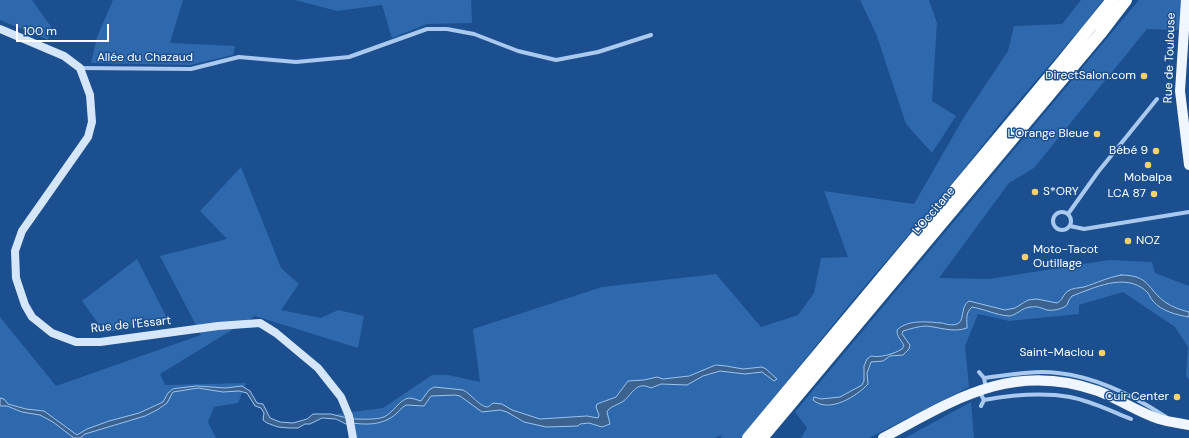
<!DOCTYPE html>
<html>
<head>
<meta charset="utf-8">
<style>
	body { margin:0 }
	#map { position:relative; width:1189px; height:438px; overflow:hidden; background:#1b4f8f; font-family:"DM Sans",sans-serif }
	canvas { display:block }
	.scale { position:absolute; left:16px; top:24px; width:93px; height:18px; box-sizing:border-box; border:2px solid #fff; border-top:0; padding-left:5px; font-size:12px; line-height:14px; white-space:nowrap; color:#fff; -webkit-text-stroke:3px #1b4f8f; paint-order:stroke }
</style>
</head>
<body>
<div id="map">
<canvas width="1189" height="438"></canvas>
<div class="scale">100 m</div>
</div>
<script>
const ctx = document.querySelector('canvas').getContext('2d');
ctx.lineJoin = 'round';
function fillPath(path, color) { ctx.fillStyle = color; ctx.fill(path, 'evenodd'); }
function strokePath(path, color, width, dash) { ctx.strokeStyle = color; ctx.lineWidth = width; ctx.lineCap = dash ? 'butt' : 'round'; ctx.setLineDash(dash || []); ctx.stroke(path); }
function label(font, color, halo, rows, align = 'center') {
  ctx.font = font + ' "DM Sans",sans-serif'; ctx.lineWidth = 3; ctx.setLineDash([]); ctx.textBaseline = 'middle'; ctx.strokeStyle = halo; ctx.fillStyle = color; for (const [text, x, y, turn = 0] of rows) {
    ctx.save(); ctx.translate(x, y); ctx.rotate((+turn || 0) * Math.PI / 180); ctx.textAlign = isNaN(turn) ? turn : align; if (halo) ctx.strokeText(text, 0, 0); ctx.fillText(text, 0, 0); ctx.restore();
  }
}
fillPath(new Path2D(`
	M0,0h32l20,28 -4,12 -48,-20z
	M113,0h70l-13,43 65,3 -2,9 -43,10 -99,-2 6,-26z
	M295,0h176l1,23 -45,1 -35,14 -10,-33 -45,6z
	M860,0h69l8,23 -5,78 24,15 -24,37 -26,-29 -29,-88z
	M1081,0h22l-21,27 -72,84 -56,70 -105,124 -108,133h-20l1,-3 -8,3h-357l-2,-8 -18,-16 46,-6 49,-33h16l32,7 -7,-53 129,-42 114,-13 45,53 37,-12 16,-22 7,-35 27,-1 -24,-66 90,13 50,-87 44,-66 6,-25 48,-2z
	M1139,0h43l-2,30 -33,-1 -113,139 -25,15 -70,95 50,1 120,-19 43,2 3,11 34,13v94l-3,-4 2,-29 -13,-20 -52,-35 -44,13v9l-70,7 -31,-7 -13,32 4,41 -100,51h-68l6,-10 -12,-16z
	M241,167l40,101 18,16 -18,26 40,8 17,-8 26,6 -6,32 -103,-32 -95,58 5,11 81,-2 -8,20 -24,4 -6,15 8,16h-216v-121l56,69 145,-51 -41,-79 67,-17 -27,-28z
	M137,259l30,59 -62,15 -23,-32z
	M971,402l3,36h-69z`), '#2e69ad');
const water = new Path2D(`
	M1121,275c29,0 26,14 44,27 7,5 16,8 24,10v5c-12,-2 -28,-6 -36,-16 -3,-3 -4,-8 -7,-10 -21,-19 -52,-3 -74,5l-3,4 -2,5c-4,4 -14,6 -20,5 -6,-2 -9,-4 -16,-3 -9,0 -15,9 -22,9 -13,-1 -25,-7 -37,-9 -7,6 -5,13 -5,21 -14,5 -28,-1 -41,-2 -7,0 -16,3 -23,5l-1,3 8,11 -1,4 -6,6 -13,1 -7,5 -12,1 -4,11 1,11c-11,12 -39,30 -55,16l1,-3 7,2 19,-2 22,-12 2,-4v-15l3,-7 4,-3c9,2 23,-2 31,-7l2,-3c-3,-7 -7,-8 -7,-16 11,-11 31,-8 45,-7 4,1 10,3 15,1 8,-2 3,-18 12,-23l36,9 10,-2 13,-8 9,-1 20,4c6,-3 6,-9 11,-12 4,-3 11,-3 16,-4 13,-4 22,-9 37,-12z
	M716,365l10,1 17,3 19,-2 4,2 11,10 -3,2 -12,-9 -17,2 -25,-3 -17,5 -16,9 -26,-1 -10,4c-16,-8 -19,8 -29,14 -5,3 -10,4 -14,8l-1,2 3,12 -8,3 -13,-4 -9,1 -2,2 -32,1 -22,-5 -17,-10 -7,-2 -18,2 -22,-16 -5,-1 -24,1 -7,10 -18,-1c-5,3 -7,6 -10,9 -13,11 -28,11 -44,9l1,-4c10,0 22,1 31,-2 9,-4 16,-18 25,-19 4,0 8,2 12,3l8,-11 5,-3 29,3c7,3 18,18 25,17 2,-1 3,-3 5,-4l9,1 10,6 28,9 47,-3 11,2 1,-3 -3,-8 1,-3 19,-7 12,-16 16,-1 13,-3 6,2 26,-3z
	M197,386l28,2 17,-2 8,5 7,12 6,1 7,14 10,4 13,1 14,-4 6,-5h18l16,4 1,7 -12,-6 -14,-1 -12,6h-5l-7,4h-9l-11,-1 -11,-4 -4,-3 1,-7 -3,-5 -6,-2 -8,-13 -8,-2 -16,1 -25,-4 -25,4 -6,11 -10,7 -12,6 -60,18 -5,4h-6l-21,-16 -13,-7 -18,-3 -15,-6h-7v-8l4,1 4,5 18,5 18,2 33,24 10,-6 22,-8 30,-8 24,-11 5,-9 5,-4z`);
fillPath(water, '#3c6290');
strokePath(water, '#9cc4f0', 1);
strokePath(new Path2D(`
	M80,68l111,1 48,-12 57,5 53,-5 78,-28h20l27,5 44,17 38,9 42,-8 53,-17
	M1053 221a9 9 0 1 1 18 0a9 9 0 1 1-18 0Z
	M1068,214l30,-42 59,-73
	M1070,226l14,3 105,-17
	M979,372l5,6
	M986,388l-2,-10c24,-3 50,-8 74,-5 38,4 76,23 108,44
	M979,391l5,9c28,-5 57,-8 86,-3 21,4 41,14 61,22
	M981,406l3,-6`), '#a9c9ee', 4);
strokePath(new Path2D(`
	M0,29l64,27 16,12 10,27 2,27 -4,15 -66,94 -7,20 1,27 9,27 7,12 20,16 24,9h24l118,-16 42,-3 16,10 42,35 23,29 8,19 4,22`), '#d6e6fa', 8);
strokePath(new Path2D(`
	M1186,0l-6,91 9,74
	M883,438c72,-39 130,-77 215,-47 21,8 40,21 61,28 10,3 20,4 30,6`), '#f0f6ff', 10);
strokePath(new Path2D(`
	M748,438l312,-374 52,-64
	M762,438l338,-404 26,-34`), '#fff', 12);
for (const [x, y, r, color] of [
	[1144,76,4,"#ffd166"],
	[1097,134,4,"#ffd166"],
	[1156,151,4,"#ffd166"],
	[1148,165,4,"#ffd166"],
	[1035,192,4,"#ffd166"],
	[1154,194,4,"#ffd166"],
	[1128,241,4,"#ffd166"],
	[1025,257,4,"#ffd166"],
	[1102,353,4,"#ffd166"],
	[1177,397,4,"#ffd166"]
]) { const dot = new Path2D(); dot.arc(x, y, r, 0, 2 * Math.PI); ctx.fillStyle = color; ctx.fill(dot); strokePath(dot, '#1b4f8f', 1.5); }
label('12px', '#fff', '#1b4f8f', [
	["Allée du Chazaud",145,58],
	["Rue de Toulouse",1170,58,-88],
	["L'Occitane",934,211,-50],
	["Rue de l'Essart",131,325,-6]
]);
label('12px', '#fff', '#1b4f8f', [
	["DirectSalon.com",1136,76],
	["L'Orange Bleue",1089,134],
	["Bébé 9",1148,151],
	["Mobalpa",1148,178,"center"],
	["S*ORY",1043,192,"left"],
	["LCA 87",1146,194],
	["NOZ",1136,241,"left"],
	["Moto-Tacot",1033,250,"left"],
	["Outillage",1033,264,"left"],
	["Saint-Maclou",1094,353],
	["Cuir Center",1169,397]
], 'right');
</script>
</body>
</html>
